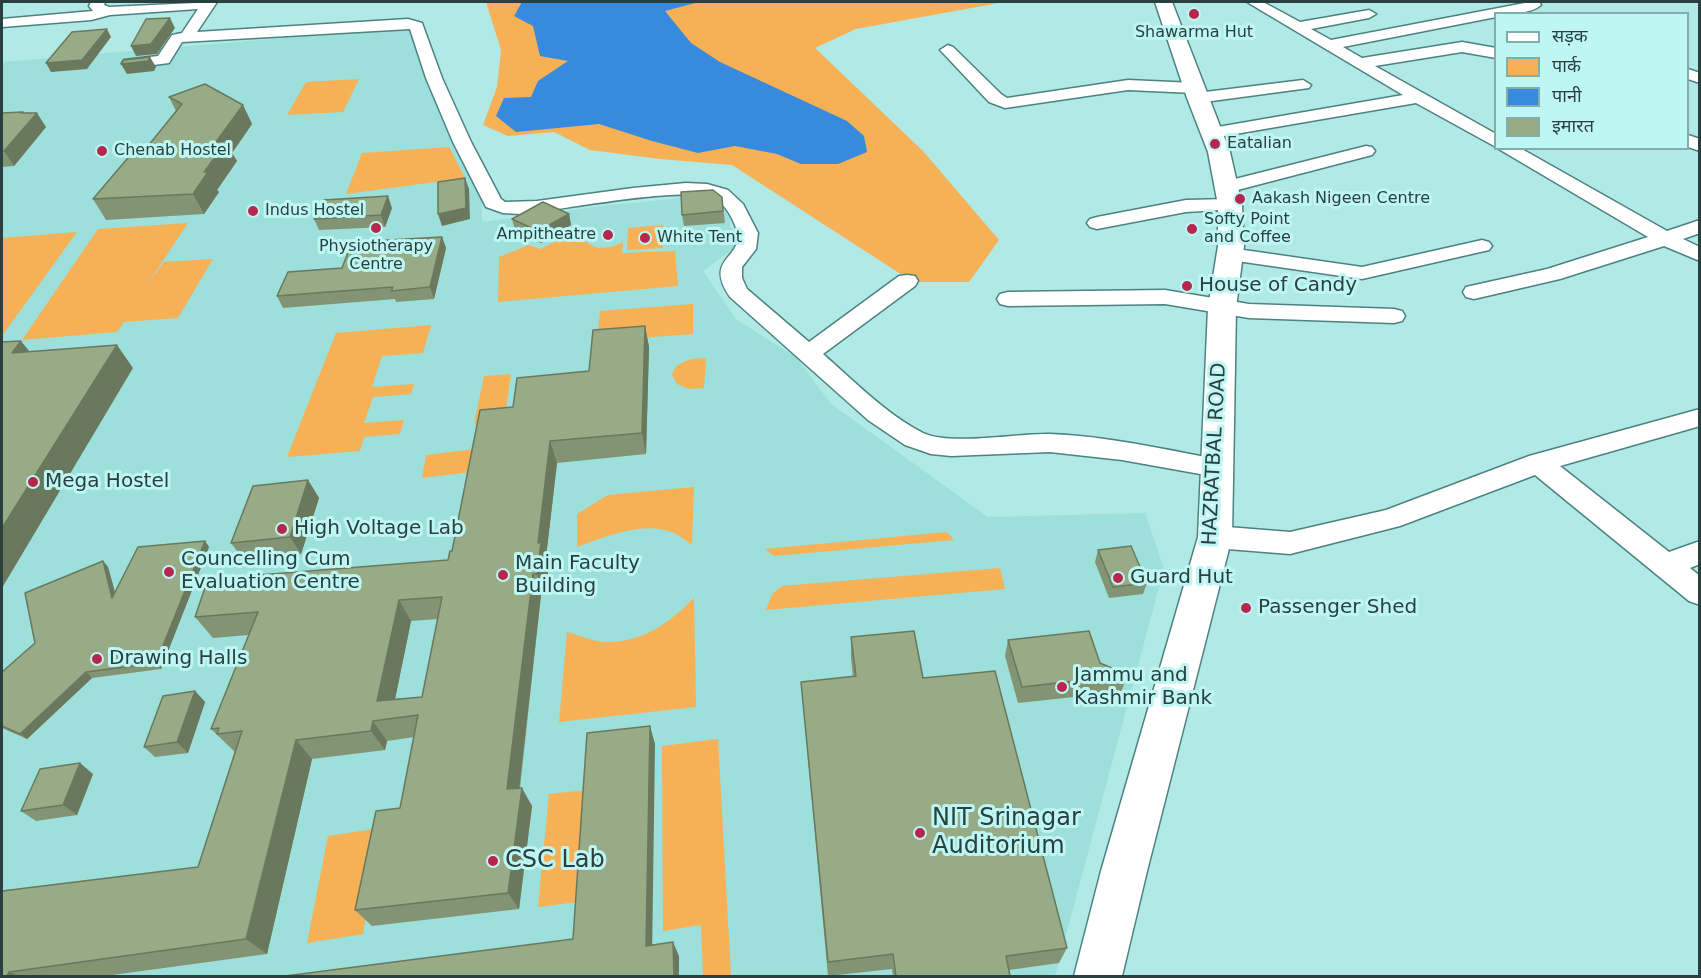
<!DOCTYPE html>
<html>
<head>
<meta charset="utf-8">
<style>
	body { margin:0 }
	#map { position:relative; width:1701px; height:978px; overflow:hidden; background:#b1e9e6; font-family:"DejaVu Sans","Noto Sans Devanagari",sans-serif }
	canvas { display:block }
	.frame { position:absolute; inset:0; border:3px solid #29403f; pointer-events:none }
	.legend { position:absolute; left:1494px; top:12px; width:195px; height:138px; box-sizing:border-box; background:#bef6f3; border:2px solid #82adab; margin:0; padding:8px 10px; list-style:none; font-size:18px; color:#29403f }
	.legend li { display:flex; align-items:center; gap:12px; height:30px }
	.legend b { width:30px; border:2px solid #82adab }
</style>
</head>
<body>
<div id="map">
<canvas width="1701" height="978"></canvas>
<div class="frame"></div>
<ul class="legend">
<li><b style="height:8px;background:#fff"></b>सड़क</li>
<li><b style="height:16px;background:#f6b156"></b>पार्क</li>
<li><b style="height:16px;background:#378add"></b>पानी</li>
<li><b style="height:16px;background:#97ac86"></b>इमारत</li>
</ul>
</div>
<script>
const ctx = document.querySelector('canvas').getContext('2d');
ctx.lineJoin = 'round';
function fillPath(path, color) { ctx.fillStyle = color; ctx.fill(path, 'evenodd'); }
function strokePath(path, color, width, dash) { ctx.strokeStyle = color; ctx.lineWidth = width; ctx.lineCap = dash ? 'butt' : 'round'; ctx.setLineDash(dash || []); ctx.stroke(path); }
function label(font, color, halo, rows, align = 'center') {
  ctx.font = font + ' "DejaVu Sans",sans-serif'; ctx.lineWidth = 6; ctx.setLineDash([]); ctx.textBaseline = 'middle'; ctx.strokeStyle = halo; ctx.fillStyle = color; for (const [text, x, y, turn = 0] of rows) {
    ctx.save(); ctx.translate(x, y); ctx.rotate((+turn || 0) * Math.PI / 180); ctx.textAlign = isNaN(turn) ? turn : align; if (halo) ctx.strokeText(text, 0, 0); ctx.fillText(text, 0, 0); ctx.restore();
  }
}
fillPath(new Path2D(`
	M413,27l27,85 41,70 1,40 128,-17 104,-10 16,18v14l14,14 -41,30 33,48 61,39 34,46 157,113 157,-4 23,68 -9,6 -104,389h-1053v-914z`), '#9cdfdb');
fillPath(new Path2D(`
	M486,2h511l2,1 -143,26 -41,19 108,103 76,89 -30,42h-56l-181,-117 -72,-6 -70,-9 -36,-18 -46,4 -25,-11 14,-38 4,-37z
	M359,79l-16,33 -56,3 19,-33z
	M449,147l16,31 -119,16 16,-41z
	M188,223l-41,62 17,-23 49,-3 -35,59 -54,4 -7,10 -95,8 76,-111z
	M663,225v23l-36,2 1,-22z
	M77,232l-75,104v-98z
	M585,238l1,4c12,9 24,7 37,0l-1,11 53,-2 3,35 -180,16 1,-45 30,-12 12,4 19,-10z
	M693,304v30l-96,7 3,-30z
	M431,325l-8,28 -41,3 -10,31 42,-3 -3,10 -38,3 -9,26 40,-3 -4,14 -36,3 -4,14 -73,6 49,-124z
	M698,358l8,1 -2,29 -15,1 -12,-5 -5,-9c3,-12 15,-15 26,-17z
	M511,374l-7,48 -30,2 10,-48z
	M475,449l-3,23 -50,6 4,-23z
	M694,487l-2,58c-7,-5 -13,-11 -21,-13 -29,-11 -66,5 -94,15v-33l31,-19z
	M947,532l7,8 -180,16 -9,-7z
	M1000,568l5,21 -239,21 6,-16 10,-8z
	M694,598l2,109 -137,15 8,-90c11,3 25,9 37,10 38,1 64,-18 90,-44z
	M718,739l13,237h-28l-2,-51 -38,6 -1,-185z
	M587,790l-9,112 -40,5 11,-113z
	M381,828l-18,106 -56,9 21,-107z`), '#f6b156');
fillPath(new Path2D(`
	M522,2h177l-34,9 26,32 29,19 127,59 17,15 3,16 -29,12h-37l-24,-10 -42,-8 -37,7 -46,-12 -53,-17 -83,8 -20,-16 8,-18 27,-1 7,-16 30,-20 -28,-5 -7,-30 -19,-10z`), '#378add');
const minor = new Path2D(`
	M91,2h14l-1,3 5,2 108,-5 -20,30 211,-13 14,4 20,55 29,64 30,57 4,3 32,-1 96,-13 53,-5 21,1 21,6 15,14 15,29 -2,16 -14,18v11l5,11 62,53 90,-66 8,-1 8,1 3,5 -3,5 -92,68c31,27 63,60 100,79 28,13 94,0 127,1 56,2 112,15 167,25l9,2 4,7 -4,7 -9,2 -95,-17 -72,-8 -99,4 -20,-2 -26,-9 -37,-25 -138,-123c-28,-41 17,-38 6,-69 -4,-11 -11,-24 -21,-29 -27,-15 -158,12 -195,15l-17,-1 -17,-6 -33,-65 -27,-64 -16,-49 -228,13 -13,21 -39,5 -8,-5 2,-3 34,-4 14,-21 10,-2 16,-24 -88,6 -19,5 -89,7v-8l91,-8 -4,-5z
	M1247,2h16l37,20 69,-12 7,4 -7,4 -58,11 20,11 199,-38h9l2,3c-10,9 -32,9 -45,9v3l-153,30 19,11 100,-16 34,6v10l-34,-6 -87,14 121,68v13l-80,-44 -204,35 -6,-1 -3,-4 3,-4 6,-1 191,-33z
	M948,45l5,2 48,47 6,4 121,-18 66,3 8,5 -8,5 -66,-3 -123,18 -16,-6 -46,-49 -3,-3z
	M1688,69l12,4v10l-12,-4z
	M1303,80l8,5 -2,3 -112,15 -8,-5 8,-5z
	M1688,135l12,4v12l-12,-4z
	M1366,146l6,1 3,4 -3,4 -146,38 -7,-2 -3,-4 3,-4z
	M1497,148h23l147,83 33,-11v13l-17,6 17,8v14l-36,-15 -104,33 -86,20 -8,-2 -3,-5 3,-5 81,-18 101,-32z
	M1230,199l7,2 3,4 -3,4 -51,3 -89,17 -7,-2 -3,-4 3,-4 7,-2 89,-17z
	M1482,240l7,2 3,4 -3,4 -127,29 -132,-19 -7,-2 -3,-4 3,-4 7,-2 132,19z
	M1165,290l84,14 145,5 8,2 3,5 -3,5 -8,2 -145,-5 -84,-14 -157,2 -8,-2 -3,-5 3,-5 8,-2z
	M1700,409v17l-140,40 109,86 31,-11v23l-10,4 10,8v29l-11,-4 -154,-126 -135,51 -110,28 -75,-6 -10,-3 -4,-8 4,-8 10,-3 75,6 96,-22 143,-54z`);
const secondary = new Path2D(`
	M1155,2h17l58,150 12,53 2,41 -8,62 -4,229 -85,334 -25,105h-48l27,-105 97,-334 10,-229 10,-62v-41l-10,-53 -21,-54z`);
strokePath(minor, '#4c827f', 3);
strokePath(secondary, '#4c827f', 3);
fillPath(minor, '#fff');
fillPath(secondary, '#fff');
fillPath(new Path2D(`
	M169,97l74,8 9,19 -20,29 5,8 -20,29 2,2 -15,22 -98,6 -13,-21 55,-53 28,-35z
	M2,113h22l22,14 -32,39 -12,1z
	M722,197l3,26 -41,3 -2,-11z
	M392,208l-7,19 -66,3 -5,-11z
	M569,214l2,11 -30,18 -26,-13 -3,-11z
	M442,237l4,11 -12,51 -38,3 -1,-3 -112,9 -6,-12 65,-28z
	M645,326l4,21 -3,107 -89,9 -11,94 3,6 -4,32h-4l-21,193 12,18 -13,103 -147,17 -17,-16 45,-102 14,-71 -27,4 -2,9 -73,9 -45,195 -162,22h-103l196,-109 37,-115 -24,-23 38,-94 -36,3 -18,-21 253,-57 65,-153 76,-36zM438,619l-16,78 -27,2 16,-78z
	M308,480l11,18 -18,56 -57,6 -13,-17z
	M205,541l4,6 -48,122 -69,9 -65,61 -25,-11v-56l33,-29 68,-82 5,6 7,26z
	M1098,550l49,33 -4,11 -34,4 -14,-36z
	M851,637l72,41 144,270 -8,15 -50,7 1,6h-117l-1,-7 -64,7 -27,-294 52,-5 -2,-19z
	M1008,640l92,23 28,12 -7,17 -103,11 -13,-47z
	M195,691l10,11 -17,51 -33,4 -11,-10z
	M93,774l-16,41 -41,6 -15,-10z`), '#829473');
fillPath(new Path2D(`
	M170,18l5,10 -18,26 -21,2 -5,-10z
	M107,29l4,8 -24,32 -36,3 -5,-9z
	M150,57l6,10 -2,4 -27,3 -6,-10z
	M243,105l9,19 -20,29 5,8 -20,29 2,2 -15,22 -11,-20 11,-22 12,-30z
	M23,112l6,10 8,-9 9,14 -32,39 -10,-15z
	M465,178l4,11 1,30 -28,7 -4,-12z
	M388,196l4,12 -7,19 -4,-12z
	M569,214l2,11 -30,18 -3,-12z
	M442,237l4,11 -12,51 -4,-12z
	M645,326l4,21 -3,107 -4,-21z
	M21,341l18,22 -27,-10z
	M117,345l16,23 -131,220v-60z
	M550,441l7,22 -11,94 3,6 -4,32 -8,-21 1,-31z
	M308,480l11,18 -18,56 -11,-17z
	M205,541l4,6 -48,122 -5,-6z
	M103,561l5,6 10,36 -6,-5z
	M533,574l8,21 -24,212 -10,-18z
	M399,600l12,21 -20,98 -14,-18z
	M86,672l6,6 -65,61 -7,-5z
	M195,691l10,11 -17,51 -11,-11z
	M373,721l14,20 -2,9 -14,-19z
	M650,726l5,18 -3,215 -6,-13z
	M296,740l16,19 -45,195 -21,-15z
	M80,763l13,11 -16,41 -14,-10z
	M522,788l10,18 -13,103 -11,-16z
	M673,942l6,14v20h-5z
	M9,972l10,4h-12z`), '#6a785e');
const building = new Path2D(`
	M170,18l-19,26 -20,2 15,-27z
	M107,29l-25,31 -36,3 26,-31z
	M150,57l-2,4 -27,3 3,-4z
	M205,84l38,21 -27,37 11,-1 -23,31h4l-15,22 -100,5 45,-53h10l34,-42 -13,-7z
	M23,112l-2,1h16l-33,38h-2v-38z
	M465,178l1,30 -28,6v-32z
	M713,190l9,7 1,14 -41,4 -1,-23z
	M388,196l-7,19 -67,4 10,-19z
	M543,202l26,12 -31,17 -26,-12z
	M442,237l-12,50 -39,4 2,-4 -116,9 11,-24 54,-4 10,-26z
	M645,326l-3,107 -92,8 -12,102 3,-1 -4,32h-4l-26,215 15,-1 -14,105 -153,17 21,-99 24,-3 18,-93 -45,6 -2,10 -75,9 -50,199 -237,33 -2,4h-5v-85l196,-24 44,-136 -25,3 2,-6 -8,1 47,-117 -63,5 13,-38 240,-19 2,-9h2l28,-141 33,-3 4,-29 72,-7 4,-41zM442,597l-20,100 -45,4 22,-101z
	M21,341l-9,12 105,-8 -115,183v-186z
	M308,480l-18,57 -59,6 22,-57z
	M205,541l-49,122 -70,9 -66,62 -18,-8v-54l33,-29 -10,-50 78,-32 9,37 26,-51z
	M1131,546l16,37 -34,4 -15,-37z
	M914,631l9,47 72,-7 72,277 -61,8 4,20h-114l-3,-22 -65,8 -27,-280 55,-6 -5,-39z
	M1089,631l11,32 28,12 -106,12 -14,-47z
	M195,691l-18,51 -33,5 19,-51z
	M650,726l-4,220 27,-4 1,34h-389l288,-37 14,-206z
	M80,763l-17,42 -42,6 19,-42z`);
fillPath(building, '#97ac86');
strokePath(building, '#6a785e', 1.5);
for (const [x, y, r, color] of [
	[1194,14,6,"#b7274d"],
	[1215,144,6,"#b7274d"],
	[102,151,6,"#b7274d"],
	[1240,199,6,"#b7274d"],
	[253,211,6,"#b7274d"],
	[376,228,6,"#b7274d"],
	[1192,229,6,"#b7274d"],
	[608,235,6,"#b7274d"],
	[645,238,6,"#b7274d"],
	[1187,286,6,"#b7274d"],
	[33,482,6,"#b7274d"],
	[282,529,6,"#b7274d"],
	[169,572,6,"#b7274d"],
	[503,575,6,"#b7274d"],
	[1118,578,6,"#b7274d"],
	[1246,608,6,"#b7274d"],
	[97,659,6,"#b7274d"],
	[1062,687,6,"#b7274d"],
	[920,833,6,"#b7274d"],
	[493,861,6,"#b7274d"]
]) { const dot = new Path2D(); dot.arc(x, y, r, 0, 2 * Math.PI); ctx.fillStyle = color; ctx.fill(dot); strokePath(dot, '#bef6f3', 2); }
label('16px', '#29403f', '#bef6f3', [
	["Shawarma Hut",1194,33,"center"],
	["Eatalian",1227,144],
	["Chenab Hostel",114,151],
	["Aakash Nigeen Centre",1252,199],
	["Indus Hostel",265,211],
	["Softy Point",1204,220],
	["and Coffee",1204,238],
	["Ampitheatre",596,235,"right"],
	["White Tent",657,238],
	["Physiotherapy",376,247,"center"],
	["Centre",376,265,"center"]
], 'left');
label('20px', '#29403f', '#bef6f3', [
	["House of Candy",1199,286],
	["Mega Hostel",45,482],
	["High Voltage Lab",294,529],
	["Councelling Cum",181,560],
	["Evaluation Centre",181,583],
	["Main Faculty",515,564],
	["Building",515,587],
	["Guard Hut",1130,578],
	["Passenger Shed",1258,608],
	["Drawing Halls",109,659],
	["Jammu and",1074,676],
	["Kashmir Bank",1074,699]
], 'left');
label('20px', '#29403f', '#bef6f3', [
	["HAZRATBAL ROAD",1215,454,-87]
]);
label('24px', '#29403f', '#bef6f3', [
	["NIT Srinagar",932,819],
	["Auditorium",932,847],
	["CSC Lab",505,861]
], 'left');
</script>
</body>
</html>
